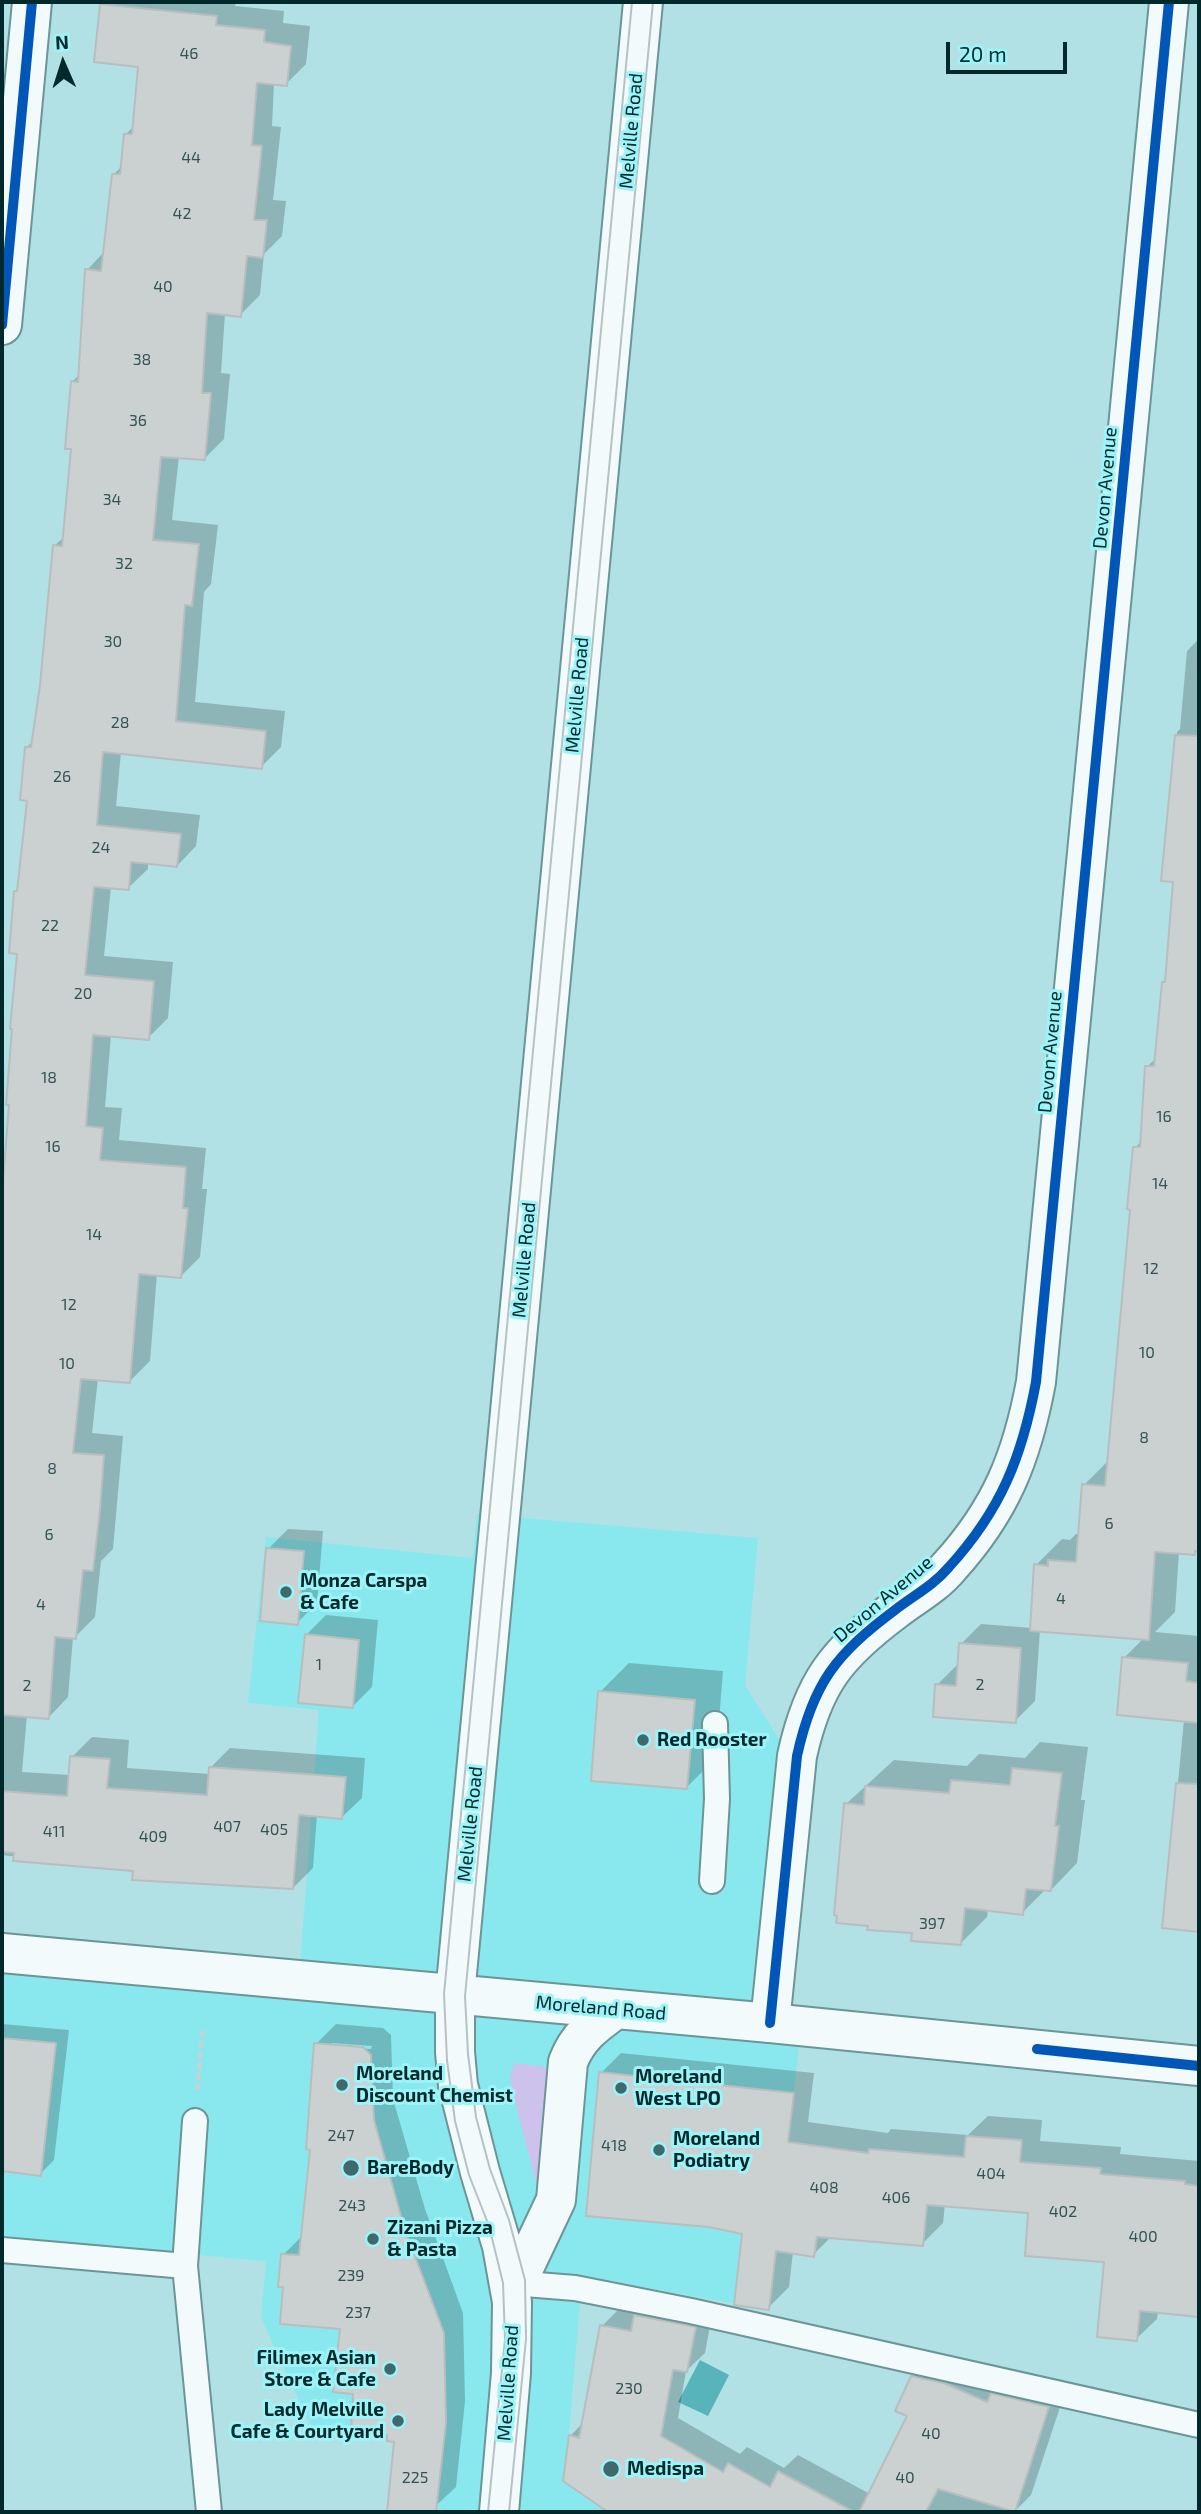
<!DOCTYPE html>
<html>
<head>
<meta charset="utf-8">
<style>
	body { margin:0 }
	#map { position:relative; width:1201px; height:2514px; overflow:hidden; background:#b1e1e4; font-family:"Exo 2",sans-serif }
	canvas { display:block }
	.frame { position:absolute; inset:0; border:4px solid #01292b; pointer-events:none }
	.north { position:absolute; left:28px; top:28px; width:70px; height:70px; -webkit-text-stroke:5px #9cf4f9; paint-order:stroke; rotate:357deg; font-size:19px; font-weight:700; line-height:28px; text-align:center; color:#01292b }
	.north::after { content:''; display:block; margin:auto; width:24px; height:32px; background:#01292b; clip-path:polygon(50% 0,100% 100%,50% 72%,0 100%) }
	.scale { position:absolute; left:946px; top:42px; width:121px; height:32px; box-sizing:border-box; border:4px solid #01292b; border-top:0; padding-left:9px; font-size:21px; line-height:24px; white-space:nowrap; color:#01292b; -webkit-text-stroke:5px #9cf4f9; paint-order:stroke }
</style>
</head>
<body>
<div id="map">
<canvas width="1201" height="2514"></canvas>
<div class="frame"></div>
<div class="north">N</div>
<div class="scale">20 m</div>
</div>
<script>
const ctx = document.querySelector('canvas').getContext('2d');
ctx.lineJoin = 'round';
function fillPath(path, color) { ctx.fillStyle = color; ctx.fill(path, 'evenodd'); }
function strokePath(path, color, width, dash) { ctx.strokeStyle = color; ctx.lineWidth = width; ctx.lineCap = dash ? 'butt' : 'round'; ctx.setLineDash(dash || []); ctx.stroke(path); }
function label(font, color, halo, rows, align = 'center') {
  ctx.font = font + ' "Exo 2",sans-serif'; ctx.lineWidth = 6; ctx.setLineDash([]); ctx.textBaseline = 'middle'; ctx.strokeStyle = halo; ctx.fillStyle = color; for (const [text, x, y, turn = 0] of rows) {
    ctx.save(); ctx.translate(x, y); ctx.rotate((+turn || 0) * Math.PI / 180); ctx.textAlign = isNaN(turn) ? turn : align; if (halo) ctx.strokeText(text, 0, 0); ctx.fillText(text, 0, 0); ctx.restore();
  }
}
fillPath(new Path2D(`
	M477,1514l281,24 -13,147 57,91 -24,233 25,3 -34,298 -187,-34 -13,159 116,28 -29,49h-269l9,-74 -84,-10 -51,-110 5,-57 -264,-23v-272l296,28 21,-284 -71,-7 18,-166 207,21z`), '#89e8ed');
fillPath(new Path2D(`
	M515,2063l41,5 -17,126 -27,-104 -2,-16z`), '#cdc2eb');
fillPath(new Path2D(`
	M700,2360l29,15 -21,41 -30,-14z`), '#57b4ba');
fillPath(new Path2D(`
	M100,2h136l-1,4 49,5 -1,12 27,3 -4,38 -20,20 -12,-1 -2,43 9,1 -8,73 13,1 -4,35 -18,18 -4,41 -20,20 -15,-2 -4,60 9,1 -6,65 -20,20 -25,-3 -7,64 46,5 -7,59 -7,8 -9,110 90,9 -4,36 -20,20 -140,-15 -5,54 84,9 -4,31 -19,20 -29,-3v6l-20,19 -17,-1 -7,69 69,6 -5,56 -20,20 -37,-3 -6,72 17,1 -3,32 87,8 -4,41h5l-7,68 -20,20 -23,-3 -7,87 -20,20 -32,-3 -6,55 31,3 -10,113 -12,12 -6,56 -20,20h-2l-5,60 -19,20 -22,-2 -5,57 48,3 2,-18 20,-20 37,3 -2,28 83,6v-6l20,-20 135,10 -3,40 -20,19 -25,-2 -4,53 -20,20 -291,-33v-660l33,-312 -8,-136 7,-7 20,-194 11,-10 8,-88 -1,-66 8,-8 7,-104 18,-19 9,-77 8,-8 3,-31 9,-9 6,-61 -46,-5z
	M1199,619v931l-5,3 -15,-1 -4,60 -20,20 44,4v294l-35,-3 20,-207 -60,-62 20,-20 -104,-8 -5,71 -20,20 -78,-36 20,-20h2l2,-21 20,-20 51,4 4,-63 26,-26 8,1 6,-6h4l4,-49 25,-25 23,-252 3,-60 7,-8 5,-73 10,-10 7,-74 3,-3 8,-100 -5,-66 7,-82 3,-3 7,-78 11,-11z
	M288,1529l35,2 -6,72 -20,20 -29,-74z
	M326,1615l52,5 -6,67 -20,20 -46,-72z
	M629,1663l94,8 -7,87 -29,29 -87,-95z
	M1040,1742l48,5 -7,53h4l-8,63 -26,27 -5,-1 -24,24 -34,-4 -1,8 -27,27 -47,-12 -67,-128 48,-44 73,6 12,-12 46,4z
	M2,2024l67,6 -15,130 -14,14 -38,-5z
	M336,2024l47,4 8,7 2,64 32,110 38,104 2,88 -9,86 -27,25h-40l7,-71 -41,-48 -13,-65 -57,-42 -2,-31 20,-20 9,-87 4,-104zM332,2043l40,3 -1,3 -39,-2z
	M621,2053l193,20 -6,49 80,11 3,-4 77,6 20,-19 54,4 -2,21 81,6 -1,7 79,7v154l-41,-4 -1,8 -21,20 -30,-79 -76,-49 -85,-7 -2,19 -21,21 -91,-7 -18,18 -20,-3 -4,35 -21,21 -24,-76 -143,-159z
	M620,2308l93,2 -8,43 -19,18 -8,47 62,36 7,-7 37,21 14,-13 72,39 39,-79 4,-38 18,-18 135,30 -35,106 -17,17h-364l-13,-7 -7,7h-19l-46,-32 5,-44 14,-14 18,-96z`), '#0003');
const building = new Path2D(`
	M100,4l117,12 -1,9 49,5 -1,12 27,4 -4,40 -30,-3 -5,62 10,1 -8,74h13l-4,38 -16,-2 -6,61 -34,-4 -5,80h9l-6,67 -44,-3 -8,83 46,4 -7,62 -7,-1 -9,116 90,10 -4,38 -159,-17 -6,73 84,9 -4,33 -46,-5 -2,28 -35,-3 -9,88 69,6 -5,59 -56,-5 -7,91 17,2 -3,32 86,7 -3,41h5l-7,70 -42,-4 -9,109 -49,-4 -8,74 31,2 -4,54 -7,62 -10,-1 -7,69 -21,-2 -6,82 -47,-4v-522l7,-88h-3l6,-76h-2l7,-75 -8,-1 5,-62h3l10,-90 -7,-1 5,-53h6l9,-62 13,-140 9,1 9,-97h-6l6,-68 7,1 7,-113 16,2 11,-97h8l4,-40h8l6,-67 -44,-5z
	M1175,735l24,1v816l-4,-1v4l-40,-3 -6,88 -119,-9 4,-67 14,2v-6l28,2 6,-78 23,2 25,-276 -3,-1 6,-62h7l5,-81h9l8,-84h3l8,-100 -12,-1z
	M266,1548l38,3 -6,74 -38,-4z
	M305,1634l54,6 -6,68 -55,-5z
	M959,1643l62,5 -5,75 -83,-6 2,-33 21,2z
	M1122,1657l66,6 -2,18 13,2v40l-82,-8z
	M598,1691l97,9 -8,89 -96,-8z
	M70,1756l40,3 -3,29 100,7 2,-28 137,10 -4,42 -43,-4 -6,74 -161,-9 1,-9 -120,-10 1,-8 -12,-1v-61l65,5z
	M1012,1768l50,5 -7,53h4l-8,65 -25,-2 -3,26 -58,-7 -4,37 -50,-4 1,-8 -45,-3 1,-4 -32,-3 1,-7 -3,-1 10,-112 20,2 1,-19 84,7 2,-13 59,5z
	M1176,1783l23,1v148l-37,-4z
	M2,2038l54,5 -15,133 -39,-5z
	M314,2043l49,4 8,8 3,65 31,110 39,103 2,89 -10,90h-49l7,-70 -7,-1v-6l-36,-3 2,-38 -20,-2 7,-63 -60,-5 3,-37h-5l3,-33 18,1 11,-105 -4,-1z
	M599,2072l195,21 -6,49 80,11 1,-4 95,8 2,-21 56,4 -2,22 81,6 -1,6 85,7v3l14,2v131l-59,-6 -3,30 -40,-4 7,-75 -79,-6 3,-43 -101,-8 -4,41 -106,-9 -3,20 -38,-6 -7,59 -35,-5 8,-71 -33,-7 -123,-11z
	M634,2315l62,12 -9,45 -14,-2 -12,66 62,36 5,-9 42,24 8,-16 76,41h-246l-45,-31 6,-46 10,3 21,-113 31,6z
	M911,2376l33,7 43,19 4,-9 58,14 -34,105 -77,-23 -12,23h-67l48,-96 -12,-5z`);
fillPath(building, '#cbd0d1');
strokePath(building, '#b8bdbe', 2);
const service = new Path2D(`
	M712,1881l5,-82 -2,-75
	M195,2121l-10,145 24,246
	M2,2250l183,16
	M509,2279l16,5 50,4 116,23 508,114`);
const minor = new Path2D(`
	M2,325l30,-323
	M770,2023l27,-267c16,-73 39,-102 98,-146 18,-14 39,-25 54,-43 52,-57 73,-110 87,-185l133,-1380`);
const secondary = new Path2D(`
	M2,1953l768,70 429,43
	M509,2279l13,-7 34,-72 12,-138c10,-26 26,-37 48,-53
	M499,2512l12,-139 1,-71 -10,-56 -22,-74 -22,-87 -3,-33v-57l188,-1993`);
strokePath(service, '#6b9597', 28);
strokePath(minor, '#6b9597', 42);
strokePath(secondary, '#6b9597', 42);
strokePath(new Path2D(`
	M197,2090l6,-62`), '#c4d3d5', 4.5, [7, 3.5]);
strokePath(service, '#f3fafb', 24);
strokePath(minor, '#f3fafb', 38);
strokePath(secondary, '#f3fafb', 38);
strokePath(new Path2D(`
	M488,2512l17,-173 -2,-56 -14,-57 -20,-51 -14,-54 -8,-61 -3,-66 188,-1992
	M509,2512l17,-173 -1,-59 -16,-60 -19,-51 -14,-52 -8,-63 -3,-58 188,-1994`), '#b4c2c4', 2);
strokePath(new Path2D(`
	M2,325l30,-323
	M770,2023l27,-267c16,-73 39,-102 98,-146 18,-14 39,-25 54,-43 52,-57 73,-110 87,-185l133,-1380
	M1037,2049l162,17`), '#0057b8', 10);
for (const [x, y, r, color] of [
	[286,1592,7,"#3f696c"],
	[643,1740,7,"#3f696c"],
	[342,2085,7,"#3f696c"],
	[621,2088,7,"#3f696c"],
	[659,2150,7,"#3f696c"],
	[351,2168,9,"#3f696c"],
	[373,2239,7,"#3f696c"],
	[390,2369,7,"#3f696c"],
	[398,2421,7,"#3f696c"],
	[611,2469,9,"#3f696c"]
]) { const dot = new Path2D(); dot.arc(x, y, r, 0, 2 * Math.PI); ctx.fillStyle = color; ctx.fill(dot); strokePath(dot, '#9cf4f9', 2.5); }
label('16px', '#345354', null, [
	["46",189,54],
	["44",191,158],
	["42",182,214],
	["40",163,287],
	["38",142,360],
	["36",138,421],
	["34",112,500],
	["32",124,564],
	["30",113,642],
	["28",120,723],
	["26",62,777],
	["24",101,848],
	["22",50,926],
	["20",83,994],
	["18",49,1078],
	["16",1164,1117],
	["16",53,1147],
	["14",1160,1184],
	["14",94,1235],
	["12",1151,1269],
	["12",69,1305],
	["10",1147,1353],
	["10",67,1364],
	["8",1144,1438],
	["8",52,1469],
	["6",1109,1524],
	["6",49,1535],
	["4",1061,1599],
	["4",41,1605],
	["1",319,1665],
	["2",980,1685],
	["2",27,1686],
	["407",227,1827],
	["405",274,1830],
	["411",54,1832],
	["409",153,1837],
	["397",932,1924],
	["247",341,2136],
	["418",614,2146],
	["404",991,2174],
	["408",824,2188],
	["406",896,2198],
	["243",352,2206],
	["402",1063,2212],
	["400",1143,2237],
	["239",351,2276],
	["237",358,2313],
	["230",629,2389],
	["40",931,2434],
	["225",415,2478],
	["40",905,2478]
]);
label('19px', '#01292b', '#9cf4f9', [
	["Melville Road",631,131,-85],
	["Devon Avenue",1105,488,-85],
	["Melville Road",577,695,-85],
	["Devon Avenue",1050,1052,-85],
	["Melville Road",524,1260,-85],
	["Devon Avenue",883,1599,-40],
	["Melville Road",470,1824,-84],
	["Moreland Road",601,2008,5],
	["Melville Road",508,2383,-86]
]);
label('bold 19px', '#01292b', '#9cf4f9', [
	["Monza Carspa",300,1581],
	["& Cafe",300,1603],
	["Red Rooster",657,1740],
	["Moreland",356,2074],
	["Discount Chemist",356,2096],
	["Moreland",635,2077],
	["West LPO",635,2099],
	["Moreland",673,2139],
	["Podiatry",673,2161],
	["BareBody",367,2168],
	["Zizani Pizza",387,2228],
	["& Pasta",387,2250],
	["Filimex Asian",376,2358,"right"],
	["Store & Cafe",376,2380,"right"],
	["Lady Melville",384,2410,"right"],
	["Cafe & Courtyard",384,2432,"right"],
	["Medispa",627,2469]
], 'left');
</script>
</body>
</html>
